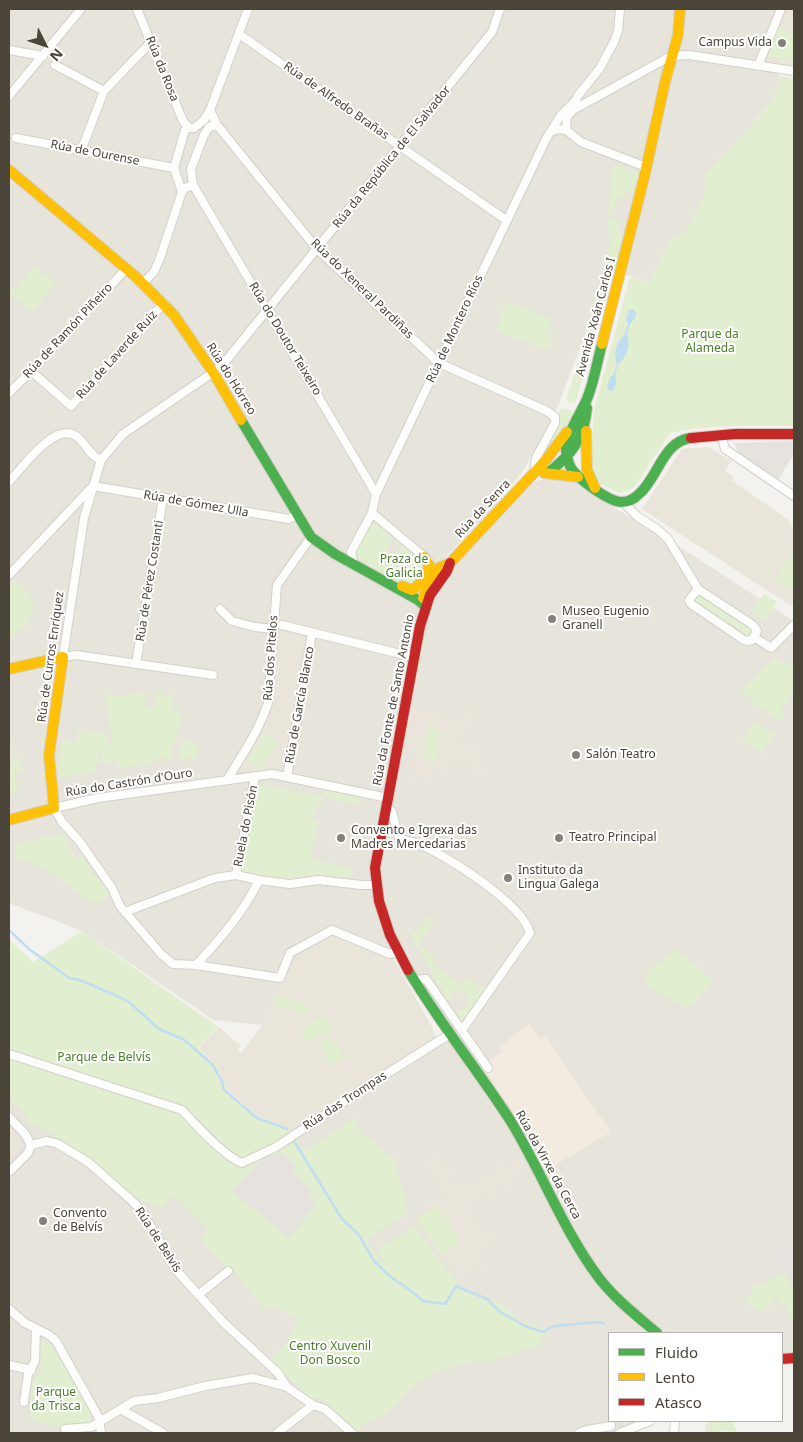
<!DOCTYPE html>
<html>
<head>
<meta charset="utf-8">
<style>
	body { margin:0 }
	#map { position:relative; width:803px; height:1442px; overflow:hidden; background:#f4f2ee; font-family:"Noto Sans",sans-serif }
	canvas { display:block }
	.frame { position:absolute; inset:0; border:10px solid #4b4439; pointer-events:none }
	.legend { position:absolute; left:608px; top:1332px; width:175px; height:90px; box-sizing:border-box; background:#fff; border:1px solid #b7b4b0; margin:0; padding:6px 9px; list-style:none; font-size:15px; color:#4b4439 }
	.legend li { display:flex; align-items:center; gap:10px; height:25px }
	.legend b { width:25px; border:1px solid #b7b4b0 }
	.north { position:absolute; left:20px; top:20px; width:50px; height:50px; -webkit-text-stroke:4px #fff; paint-order:stroke; rotate:131deg; font-size:14px; font-weight:700; line-height:20px; text-align:center; color:#4b4439 }
	.north::after { content:''; display:block; margin:auto; width:18px; height:22px; background:#4b4439; clip-path:polygon(50% 0,100% 100%,50% 72%,0 100%) }
</style>
</head>
<body>
<div id="map">
<canvas width="803" height="1442"></canvas>
<div class="frame"></div>
<ul class="legend">
<li><b style="height:6px;background:#4caf50"></b>Fluido</li>
<li><b style="height:6px;background:#ffc107"></b>Lento</li>
<li><b style="height:6px;background:#c62828"></b>Atasco</li>
</ul>
<div class="north">N</div>
</div>
<script>
const ctx = document.querySelector('canvas').getContext('2d');
ctx.lineJoin = 'round';
function fillPath(path, color) { ctx.fillStyle = color; ctx.fill(path, 'evenodd'); }
function strokePath(path, color, width, dash) { ctx.strokeStyle = color; ctx.lineWidth = width; ctx.lineCap = dash ? 'butt' : 'round'; ctx.setLineDash(dash || []); ctx.stroke(path); }
function label(font, color, halo, rows, align = 'center') {
  ctx.font = font + ' "Noto Sans",sans-serif'; ctx.lineWidth = 4; ctx.setLineDash([]); ctx.textBaseline = 'middle'; ctx.strokeStyle = halo; ctx.fillStyle = color; for (const [text, x, y, turn = 0] of rows) {
    ctx.save(); ctx.translate(x, y); ctx.rotate((+turn || 0) * Math.PI / 180); ctx.textAlign = isNaN(turn) ? turn : align; if (halo) ctx.strokeText(text, 0, 0); ctx.fillText(text, 0, 0); ctx.restore();
  }
}
fillPath(new Path2D(`
	M9,9h770l-18,45 19,22 -5,22 -71,78 2,16 -13,28 -11,16 -11,4 -21,43 -40,-14 -57,150 -31,53 -31,39 -43,43 -25,52 -38,192 -15,66v15l3,16 20,63 -60,-28 -41,22 -30,73 -48,-5 -132,-89 -73,-28z
	M552,476l24,5 19,15 88,53 111,72v733l-12,1v-22h-118l-50,-44 -22,-29 -72,-129 -100,-147 -22,-41 -13,-30 -7,-38 39,-217 18,-67 12,-17 85,-91z
	M447,1037l59,83 78,145 67,68h-42v88h41l-24,12h-617v-347l284,51z`), '#e7e4dc');
fillPath(new Path2D(`
	M530,1024l10,15 5,-3 66,96 -59,35 -29,-40h-2l-9,-13 1,-2 -31,-46 19,-14 -3,-5z`), '#f3ebdf');
fillPath(new Path2D(`
	M781,9h13v59l-32,-4z
	M708,447l23,14 -6,10 9,6 -2,4 57,39 5,12v69l-3,5 -149,-97 40,-60z
	M278,629l30,8 -24,126 -5,4 -39,6 -3,-5 17,-22 19,-39z
	M471,702l9,6 -19,33 27,16 -2,2 2,1 -6,11 -15,-7 -3,2 -9,-3 -2,2 -4,-3 -5,8 -5,4 -25,6 -5,-14 2,-1 -4,-28 5,-31 36,9 10,5z
	M9,739l22,19 -22,5z
	M333,930l60,28 39,69 4,11 -144,93 -34,-15 -30,-25 -11,-24 -18,-19 20,-21 22,19 -4,4 4,3 21,-28 30,-73z
	M9,1126l13,14 -6,15 -7,7z
	M440,1156l7,9 2,8 8,10 4,3 15,-5 43,-25 9,17 -60,34 14,20 15,17 -16,8 7,12 -16,7 -11,3 -13,-7 -33,-48 29,-25 -16,-29z`), '#eae5da');
fillPath(new Path2D(`
	M779,26l15,11v24l-25,-4 -2,-2z
	M780,76l14,3v347c-41,0 -83,-2 -124,7l-35,53 -7,5 -9,2 -20,-10 -6,-13 -2,-17 3,-43 36,-133 20,6 21,-43 11,-4 11,-16 13,-28 -2,-16 71,-78z
	M618,165l20,8 2,2 -2,10 -13,10 -2,5 -7,-2 -5,20 6,2 5,22 -11,37 -5,-2 -3,-6 7,-28 -2,-11 4,-64z
	M35,266l21,18 -24,28 -23,-20v-4l4,4 15,-18 -4,-4 1,-2 5,4z
	M603,283l7,2 -35,118 -9,-2z
	M506,301l45,18 -3,9 9,3 -1,3 -9,-2 -1,3 6,2 -4,13 -52,-19z
	M562,408l9,2v3l4,2 -24,33 -12,12 19,-34 1,-15z
	M375,524l6,3 11,11 -5,12 7,4 5,-7h6l16,13 4,6 -8,17 -13,3 -45,-27 -4,-7 14,-27z
	M790,555l4,3v27l-3,4 -16,-10z
	M15,580c5,5 13,10 16,17 9,17 -7,34 -22,39v-50z
	M698,594l55,37 -3,6 -56,-36z
	M764,594l13,8 -13,19 -13,-9z
	M775,657l19,10v24l-14,19 5,4 -5,7 -39,-29z
	M156,692h6l1,4 10,-1 -1,15 10,1 -12,49 -8,-1 -13,2v4l-26,3v-2l-6,2v-6l-15,1v-11h-4l1,11 -4,1 1,7 -38,8 1,-28 2,-1 1,-10 15,2 1,-12 29,4 -1,10h6v-10l-7,-38 41,-3 -1,14 9,1z
	M756,721l18,14 -13,19 -19,-14z
	M427,728l14,2 -5,30 -14,-2z
	M265,733l14,10 -18,27 -14,-10z
	M184,739l16,6 -5,14h-17z
	M20,761l3,11 -5,2v-3l-4,1 4,19 -9,2v-30z
	M257,784l66,13 2,-8 40,8 -1,3 -4,-1 -1,5 -36,-7 -2,8h-4l-5,14 6,2 -8,38 42,9 -3,12 -64,1 -45,-7z
	M65,832l3,4 -4,3 14,21 4,-3 27,37 -10,10 -8,-3 -46,-32 -29,-11v-9l2,-5z
	M427,916l8,5 -16,23 1,3 16,10 -5,7 32,21 5,-7 15,10h3l-25,35 -7,-11 13,-4 1,-13 -12,-5 -9,10 -41,-74 11,7z
	M82,931l136,96 -20,21 19,19 12,27 29,22 31,12 15,24 50,-34 5,12 36,30 13,53 -41,25c5,12 11,24 23,32l-14,-19 38,-24 43,55 -13,20 11,-15 47,17 16,15 22,8 6,8 -6,7v3l-48,16h-18l-43,12 -2,4 -15,8 -27,28 -23,11 -8,6 -37,-33 -5,4 -4,-3 -40,-38 12,-13 18,-28 -31,-14 -3,3 -4,-2 -29,-35 -6,-3 -27,-30 8,-8 -33,-35 -14,13 -25,-10 -92,-70 -15,-4 -4,-10 -16,-15v-159l24,22z
	M675,949l38,31 -22,27 -3,-2 -2,3 -36,-21 -2,1 -3,-14z
	M276,995l29,9 -1,4 5,1 -2,5 -34,-10z
	M325,1015l8,14 -25,14 -8,-14z
	M331,1035l13,23 -14,8 -13,-23z
	M436,1205l25,35 -19,15 -26,-36z
	M783,1272l11,16v34l-10,-19 -3,1 -4,-7 -15,16 -19,-13 11,-10 -3,-4 5,-4 4,4z
	M42,1339c14,9 12,16 22,24l25,45 2,16c-18,2 -43,4 -60,-5 -2,-14 -1,-39 10,-48l-1,-30z
	M708,1421h25l4,11 -17,-2 -1,3h-14v-8h3z`), '#e1eecf');
fillPath(new Path2D(`
	M794,441v16h-2l-14,23 -39,-26 -5,-11z
	M282,1152l15,15 -5,5 20,18 -3,7 8,7 -28,34 -58,-48 32,-32z
	M778,1239l6,8 6,-5 4,5v10l-2,1 2,3v28l-20,-32 5,-4 -7,-10z`), '#e6e3df');
fillPath(new Path2D(`
	M633,309l3,3 -1,6 -5,6 -3,10c4,11 0,23 -9,30l-3,12c2,5 1,8 -1,14l-4,1 -3,-3 3,-11 3,-1 4,-12c-4,-11 0,-23 8,-30l3,-11 -2,-3 3,-10z`), '#c0ddf1');
strokePath(new Path2D(`
	M9,930l20,19 40,29 11,2 39,17 10,5 30,27 24,10 29,25 11,19v6l34,29 30,11
	M294,1141l48,78 17,16 15,26 18,17 18,12 13,11 22,3 11,-18
	M458,1287l29,12 13,13 25,14 18,6 11,-6 44,-4 6,2`), '#c0ddf1', 2.5);
const street = new Path2D(`
	M137,9l46,112 6,7
	M239,34l267,186
	M9,50l34,6
	M55,65l49,26
	M758,66l23,-57
	M9,96l72,-87
	M576,103l1,-6 23,-29 14,-26 4,-11 2,-22
	M210,110l7,15 100,124 122,114 108,48 8,6v6l-19,35 -2,14
	M217,125l-8,2 -5,8 -13,34 2,16 183,309
	M194,128l10,-8 6,-10 38,-101
	M566,130l1,-13 6,-7 98,-54 18,-1 105,16
	M550,132l8,-3 8,1 15,12 65,25
	M16,138l158,30
	M81,151l23,-60 47,-49
	M182,192l-8,-24 11,-38 4,-2h5
	M143,283l11,-11 6,-14 22,-66 3,-4 8,-3
	M31,371l40,35 93,-103
	M9,393l22,-22 95,-102
	M721,435l4,14 69,47
	M9,482c12,-13 46,-61 67,-46 10,7 13,20 25,24
	M93,486l196,33 9,-5
	M623,502l15,15 19,12 11,10 30,50
	M372,513l56,47
	M354,564l-3,-12 21,-39 4,-19 170,-355 15,-24 14,-14
	M9,575l81,-86
	M698,589l55,36 4,6 -5,9 -4,1 -4,-1 -53,-36 -2,-4z
	M220,609l12,12 23,6 18,2
	M282,625l131,32
	M754,637l17,11 23,-23
	M136,664l27,-166
	M213,675l-137,-20 -13,2 21,-139 17,-58 22,-26 98,-67 271,-335 8,-23
	M287,777l25,-144
	M227,780c15,-25 32,-49 41,-77l9,-118 34,-48
	M388,798l-116,-24 -174,24 -44,10 8,14 18,20 32,46 8,18 41,48 12,10 23,1 84,13 10,-25 42,-23 58,24 9,-2
	M387,806l5,6 7,26 16,5
	M419,844c28,12 103,59 111,89l-68,97
	M236,875l19,-98
	M125,912l90,-34 21,-3 23,5 31,4 28,-4 43,5h14
	M196,965c24,-26 48,-53 63,-85
	M414,980l12,-1 62,89
	M9,1054l173,56c14,15 42,46 60,53l34,-16 104,-69 70,-44
	M9,1117l16,17 6,11
	M31,1145l16,-4 11,3 30,18 42,37 12,12 34,59 47,52 55,51 9,14 26,18 12,4 27,24
	M9,1172l19,-19 3,-8
	M198,1295l30,-24
	M9,1309l16,14 24,12 7,6 43,77 2,15
	M9,1365l22,5
	M24,1402l4,-28 7,-13 1,-31
	M122,1410l41,23
	M65,1429l26,-2 43,-26 24,-3 47,-12 48,-8 34,9
	M277,1433l36,-28
	M579,1433l8,-3 24,-4
	M620,1433l30,-12
	M674,1433l1,-12`);
const fast = new Path2D(`
	M602,344c-5,18 -8,38 -15,55 -6,14 -20,34 -21,49 0,5 2,14 4,18 6,12 39,36 52,36 7,0 12,-3 17,-8 19,-16 24,-53 52,-56
	M241,420l70,117 24,17 83,46 8,7
	M548,473c24,-19 36,-34 39,-65
	M408,970c31,52 69,99 102,150 32,52 53,110 89,158 16,21 38,38 58,55`);
const slow = new Path2D(`
	M9,170l126,106 39,39 39,57 28,48
	M602,344l42,-166 21,-96 13,-47 2,-26
	M586,431l1,39 8,18
	M544,473l34,4
	M402,586l10,4c9,-6 16,-14 17,-25l-5,-8
	M423,598l5,-13 10,-17 12,-5 95,-102 22,-29
	M9,669l54,-12 -14,98 5,53 -45,12`);
const jam = new Path2D(`
	M691,438l44,-4h59
	M408,970l-18,-35 -11,-34 -4,-33 45,-242 10,-31 17,-24 3,-8
	M782,1359l12,-1`);
strokePath(street, '#d2d0cb', 10);
strokePath(fast, '#d3cfc5', 12);
strokePath(slow, '#d3cfc5', 12);
strokePath(jam, '#d3cfc5', 12);
strokePath(street, '#fdfdfc', 8);
strokePath(fast, '#4caf50', 10);
strokePath(slow, '#ffc107', 10);
strokePath(jam, '#c62828', 10);
for (const [x, y, r, color] of [
	[782,43,5,"#868178"],
	[552,619,5,"#868178"],
	[576,755,5,"#868178"],
	[341,838,5,"#868178"],
	[559,838,5,"#868178"],
	[508,878,5,"#868178"],
	[43,1221,5,"#868178"]
]) { const dot = new Path2D(); dot.arc(x, y, r, 0, 2 * Math.PI); ctx.fillStyle = color; ctx.fill(dot); strokePath(dot, '#fff', 2); }
label('12px', '#4b4439', '#fff', [
	["Campus Vida",772,43,"right"],
	["Museo Eugenio",562,612],
	["Granell",562,626],
	["Salón Teatro",586,755],
	["Convento e Igrexa das",351,831],
	["Madres Mercedarias",351,845],
	["Teatro Principal",569,838],
	["Instituto da",518,871],
	["Lingua Galega",518,885],
	["Convento",53,1214],
	["de Belvís",53,1228]
], 'left');
label('12px', '#4b4439', '#fff', [
	["Rúa da Rosa",162,69,68],
	["Rúa de Alfredo Brañas",336,101,35],
	["Rúa de Ourense",95,153,11],
	["Rúa da República de El Salvador",392,157,-51],
	["Rúa do Xeneral Pardiñas",362,289,44],
	["Avenida Xoán Carlos I",596,317,-75],
	["Rúa de Montero Ríos",455,329,-65],
	["Rúa de Ramón Piñeiro",68,331,-47],
	["Rúa do Doutor Teixeiro",285,339,59],
	["Rúa de Laverde Ruiz",117,355,-48],
	["Rúa do Hórreo",231,379,58],
	["Rúa de Gómez Ulla",196,504,10],
	["Rúa da Senra",483,509,-47],
	["Rúa de Pérez Costanti",150,581,-81],
	["Rúa de Curros Enríquez",51,657,-82],
	["Rúa dos Pitelos",271,658,-86],
	["Rúa da Fonte de Santo Antonio",394,700,-79],
	["Rúa de García Blanco",300,705,-80],
	["Rúa do Castrón d'Ouro",129,783,-9],
	["Ruela do Pisón",246,826,-79],
	["Rúa das Trompas",345,1101,-33],
	["Rúa da Virxe da Cerca",548,1165,61],
	["Rúa de Belvís",158,1240,57]
]);
label('12px', '#4a7f2a', '#fff', [
	["Parque da",710,335],
	["Alameda",710,349],
	["Praza de",404,560],
	["Galicia",404,574],
	["Parque de Belvís",104,1058],
	["Centro Xuvenil",330,1347],
	["Don Bosco",330,1361],
	["Parque",56,1393],
	["da Trisca",56,1407]
]);
</script>
</body>
</html>
